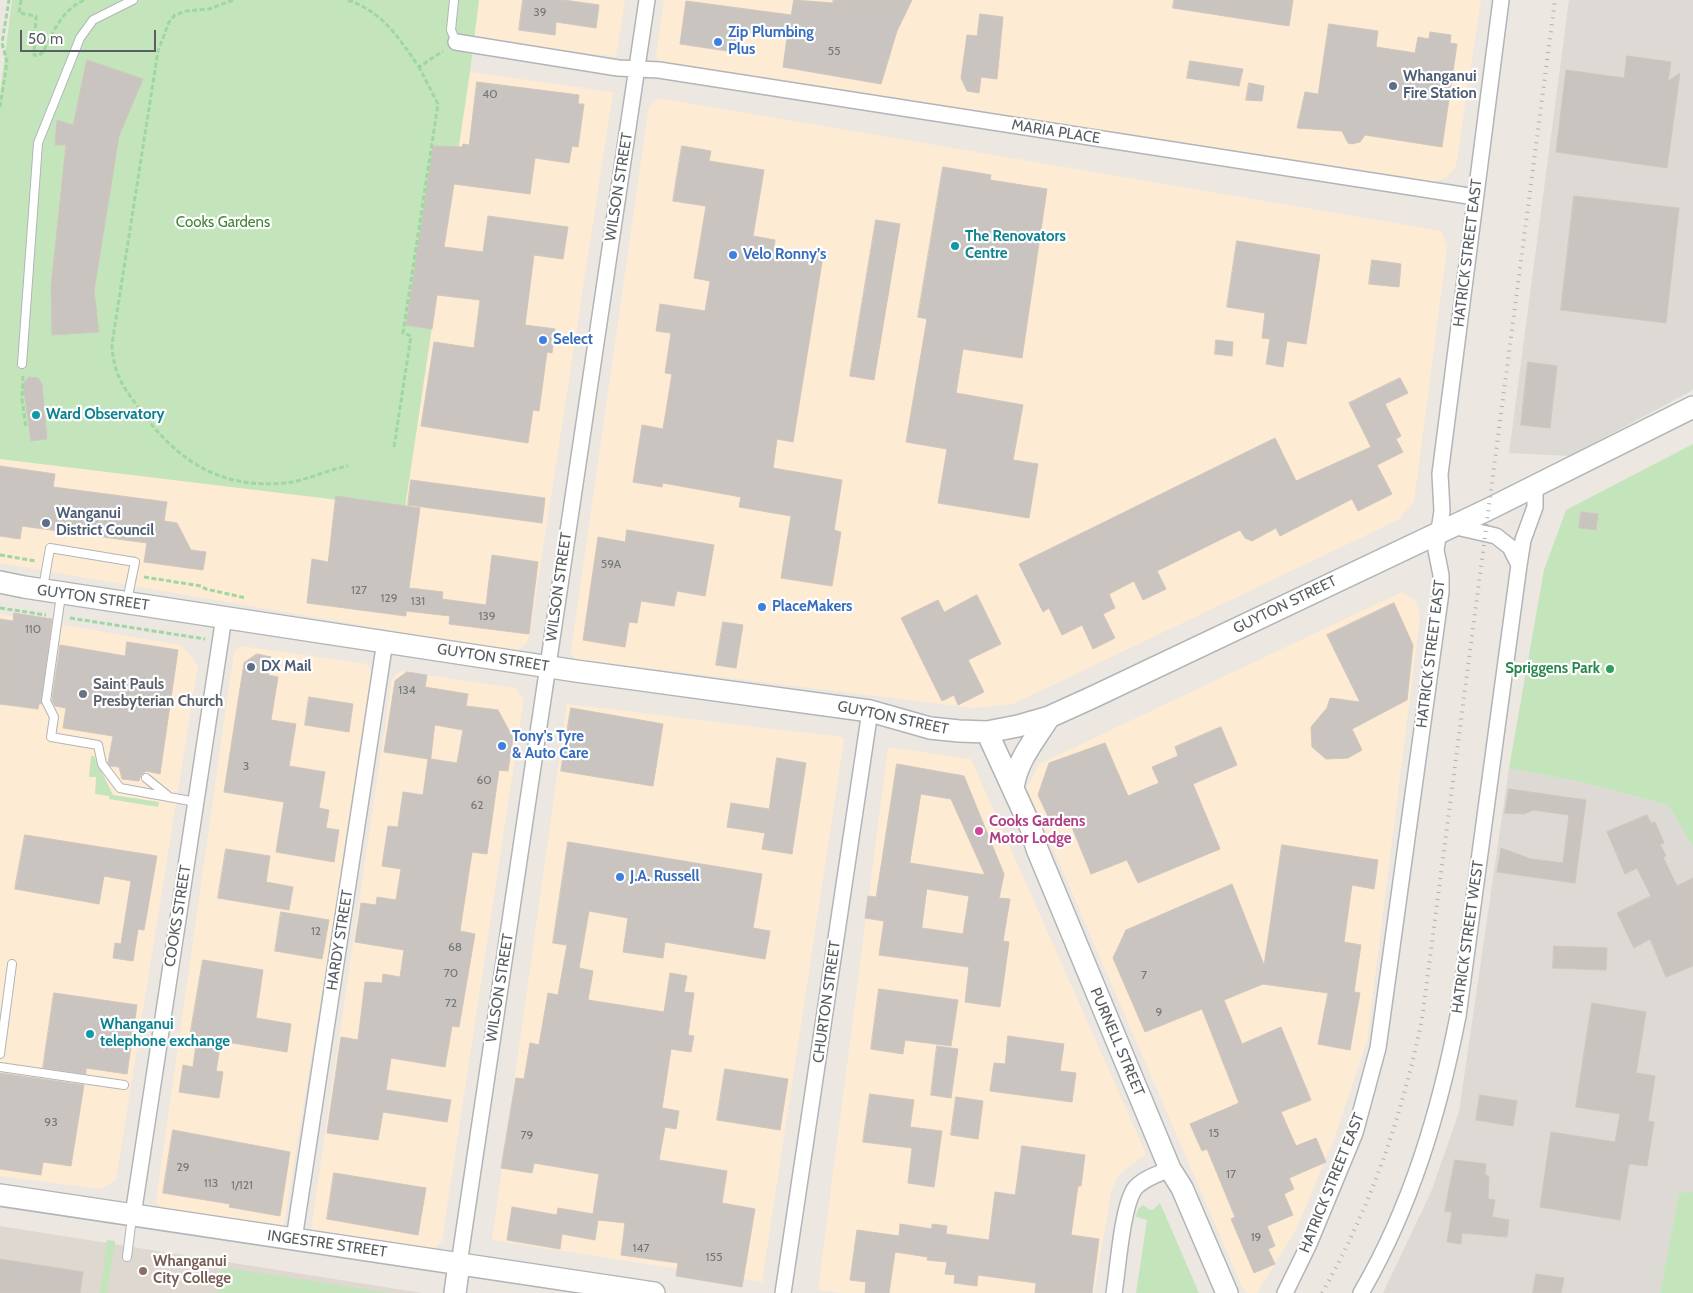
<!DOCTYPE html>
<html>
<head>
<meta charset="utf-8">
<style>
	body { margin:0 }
	#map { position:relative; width:1693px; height:1293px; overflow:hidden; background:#ece7e0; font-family:Cabin,sans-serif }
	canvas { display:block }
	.scale { position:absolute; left:20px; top:30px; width:136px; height:22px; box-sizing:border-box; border:2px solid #595e61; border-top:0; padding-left:6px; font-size:15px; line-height:18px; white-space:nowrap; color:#595e61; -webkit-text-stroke:4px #fff; paint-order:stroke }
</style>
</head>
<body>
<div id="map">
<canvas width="1693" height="1293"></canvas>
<div class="scale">50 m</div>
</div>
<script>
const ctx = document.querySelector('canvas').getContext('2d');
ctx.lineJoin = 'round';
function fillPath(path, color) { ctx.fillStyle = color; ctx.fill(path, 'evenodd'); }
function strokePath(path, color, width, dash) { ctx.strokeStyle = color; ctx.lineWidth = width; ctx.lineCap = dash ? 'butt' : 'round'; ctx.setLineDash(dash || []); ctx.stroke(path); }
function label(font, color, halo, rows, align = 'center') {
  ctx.font = font + ' Cabin,sans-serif'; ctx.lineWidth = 4.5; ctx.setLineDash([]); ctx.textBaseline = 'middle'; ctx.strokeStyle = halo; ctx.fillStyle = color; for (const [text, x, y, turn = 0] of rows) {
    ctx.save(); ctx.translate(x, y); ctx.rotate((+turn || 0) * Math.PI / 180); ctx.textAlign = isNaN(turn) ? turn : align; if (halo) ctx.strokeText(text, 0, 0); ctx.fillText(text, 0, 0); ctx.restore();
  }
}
fillPath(new Path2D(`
	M479,0h146l-9,57 -142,-18z
	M664,0h817l-25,166 -10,12 -13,4 -771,-115 -6,-12z
	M470,72l143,20 -83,542 -4,10 -10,8 -516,-89v-104l404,49z
	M658,98l784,133 5,18 -33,253 -16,18 -385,184 -40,4 -399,-49 -3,-7 78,-546z
	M1402,592l14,9 4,16 -53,424 -33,98 -38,91 -39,63h-10l-5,-6 -215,-499 12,-24z
	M0,614l181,31 17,20 -82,515 -16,9 -100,-13z
	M242,646l125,18 7,10 -90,551 -7,5 -113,-18 -8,-11 78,-549z
	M400,671l115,17 9,10 -82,543 -10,9 -121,-21 81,-550z
	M567,704l275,33 2,3 -82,542 -270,-42z
	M888,747l83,12 175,395 -26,20 -8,14 -18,105h-254l-22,-3z`), '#feebd3');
fillPath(new Path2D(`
	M1569,0h124v390l-123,66 -61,-3z
	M1509,768l76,15 83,22 25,42v345l-14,2 -19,99h-277l48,-101 28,-80z`), '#ddd9d4');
fillPath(new Path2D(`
	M0,1226l139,22 283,45h-422z`), '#ded8d1');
fillPath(new Path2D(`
	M12,0h467l-9,72 -65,436 -405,-49v-365z
	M1693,444v403l-25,-42 -83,-22 -76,-15 35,-198 22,-60z
	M91,756h3l19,39 46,7 -1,5 -49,-8v-3l-14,-2 1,-17h-7z
	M1693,1192v101h-33l19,-100z
	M1160,1203l39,90h-63l11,-73 -11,-3 2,-8 5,-4 7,5 4,-1z
	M107,1240l8,1v3l-8,49h-7z
	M221,1267l169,26h-173z`), '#c4e5bb');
const building = new Path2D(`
	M523,0h41l35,5 -3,23 -40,-6 -1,13 -36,-5z
	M794,0l39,3v-3h79l-15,31 -16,53 -98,-17 4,-29 -50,-6 -3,20 -54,-8 6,-43 105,14z
	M1174,0h119l-4,26 -116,-18z
	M980,14l23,3 -6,62 -16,-2 -2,16 -12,-2 -6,-13 6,-43 10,1z
	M1329,24l49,7 -2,16 39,6 3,-16 11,2 1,-7 21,3 -1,8 7,1 -15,103 -77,-12 -5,7 -8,2 -4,-1 -6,-12 -45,-3 8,-36 13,2z
	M1627,56l44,6 -3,19 12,-8 -13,95 -111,-16 10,-82 58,8z
	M87,60l56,19 -24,57 -25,155 5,41 -47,3 -1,-48 15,-142h-11l2,-25 16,5z
	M1190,61l53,8 -4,17 -52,-8z
	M477,82l102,13 -1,9h6l-6,43 -6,-1 -3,17 -34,-5 -5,36 -76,-10 -10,63 39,5 5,-36 80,11 -5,32 -29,-4 -9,70 30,4 -3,24 -5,-1 -8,59 -6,-1 -5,33 -107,-17 13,-84 40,6 6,-48 -43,-5 -5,34 -26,-4 27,-179 29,1 1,-3 6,1z
	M1249,83l15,3 -2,15 -16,-1z
	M682,146l29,5 -2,10 55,9 -11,66 22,4 -1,8 49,8 -30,186 -16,-3 -4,29 69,12 -8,50 7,2 -9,54 -51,-8 10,-62 -52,-9 2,-10 -78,-14 -1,4 -29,-5 9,-57 21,4 9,-55 -7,-1 6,-40 -15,-2 4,-27 45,7 5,-30 -16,-3 12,-72 -33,-5z
	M943,167l48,8 -1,5 57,9 -25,169 -59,-9 -7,44 67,12 -10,55 25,4 -9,54 -91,-15 9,-54 -41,-7 21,-123 -9,-2z
	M1574,196l105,12 -13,115 -105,-13z
	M876,220l24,4 -26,156 -24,-4z
	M1237,241l83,14 -14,89 -19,-3 -4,26 -17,-3 4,-25 -8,-1 3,-25 -38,-6z
	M1372,260l29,4 -2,23 -30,-3z
	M1216,340l17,2 -1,14 -17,-2z
	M1528,362l29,4 -7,62 -29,-3z
	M29,377l9,1 4,6 5,55 -16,2 -8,-57z
	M1400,378l8,15 -23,11 16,32 -5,3 7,13 -26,13 15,29 -34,17 -6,-12 -72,37 -4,-8 -24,13 -7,-3 -5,-8 -83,41 9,18 -23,11 -9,-19 -25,13 6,14 -12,6 12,24 -22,11 -11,-24 -20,10 -13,-27 -6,4 -24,-48 256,-126 21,43 75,-34 -22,-44z
	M0,466l55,8 -2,13 114,15 -3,19 13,2 14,27 15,2 -3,18 -59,-8 3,-19 -125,-17 -2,13 -20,-3z
	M411,480l134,18 -3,25 -134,-18z
	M336,496l84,12 -11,80 34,4 -1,7 44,6 6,-50 46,7 -9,72 -80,-10 1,-8 -44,-5v5l-99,-13 5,-44 16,3z
	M1581,512l17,2 -2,16 -17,-2z
	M627,530l87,15 -9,51 -28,-5 -3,15 -33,-5 -4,22 -8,-1 -4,25 -42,-7 15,-103 27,5z
	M977,595l24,49 -33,16 16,32 -26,13 -4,-10 -12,6 -41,-83 37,-18 6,12z
	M1394,603l19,42 -6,55 -55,29 10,21 -14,8 -22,1 -14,-12 -1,-20 16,-19 3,-10 30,4 -33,-67z
	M14,613l38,6 -11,85h-2l-1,5 -38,-5v-85l13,2z
	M723,622l20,3 -7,43 -20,-3z
	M127,642l51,8 -18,124 -14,-3 -5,4 -2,6 -17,-2 -3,-12 -9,-1 -2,-3 5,-27 -50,-8 3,-20 -11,-2 -3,-6 8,-55 65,11z
	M257,654l14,3 -3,18 10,2 -7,43 25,4 -7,42 36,6 -6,36 10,2 -3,18 13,2 -5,32 -58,-10 8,-50 -60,-10 20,-129z
	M407,672l20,3 -2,12 43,7 -2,12 32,4 15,28 -5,33 -9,-1 -12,84 -15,-2 -12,79 15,3 -16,93 -7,-1 -7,41 -54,-9 -5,32 65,10 -4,22 -64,-10 -5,28 -51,-7 14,-96 17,3 7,-58 17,1 1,-9 17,3 4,-27 -49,-8 6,-39 15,2 1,-8 19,3 5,-31 -19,-3 6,-40 10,1 5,-35 20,3 5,-36 -44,-7 11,-71zM435,725l28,5 -6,33 -26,-4z
	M309,697l44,7 -4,28 -44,-7z
	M571,708l92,16 -10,62 -92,-15z
	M1221,727l16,38 -44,19 27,65 -82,34 -11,-23 -36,14 -22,-54 -16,7 -15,-32 11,-32 56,-20 23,53 31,-13 -7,-16 26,-11 -3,-9z
	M777,758l29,5 -14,91 -30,-5 3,-16 -38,-6 4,-24 38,6z
	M897,764l67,12 40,98 -5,24 11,1 -7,42 6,1 -9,65 -35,-5 4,-35 -90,-12 5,-34 -19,-3 3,-22 8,1zM921,794l30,5 34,76 -75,-12zM927,889l42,7 -6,38 -41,-6z
	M1509,789l77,11 -11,83 -78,-11 4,-24 30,11 32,4 6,-48 -36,-5 -9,4 -19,-1z
	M1647,815l4,8 4,-1 9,21 -4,1 6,12 -3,1 14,29 16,-8v88l-27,11 -16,-38 -16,9 -17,-35 34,-17 -14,-28 -12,6 -18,-42z
	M25,835l132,21 -13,74 -6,-1 -5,32 -20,-3 2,-15 6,1 10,-63 -27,-5 -5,28 -84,-15z
	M568,842l194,32 -9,54 17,3 -5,28 -100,-17 -2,16 -40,-6 5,-34 -39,-7 -10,57 14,3 -5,29 76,12 6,-39 17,3 -3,16 10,1 -6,42 6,1 -3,16 -20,-3 -9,59 17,3 -3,18 -11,-2 -6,33 68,11 -5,32 33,6 -13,78 -66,-11 2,-13 -57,-8 4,-32 -27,-3 -3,20 -33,-6 -2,15 -53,-9 5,-33 45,8 1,-7 35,6 6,-40 -65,-11 -2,10 -31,-5 15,-90 8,1 6,-36 9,2 9,-52 10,2 9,-50 -14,-2z
	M1282,845l96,15 -4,29 -22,-4 -8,57 17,3 -7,47 6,1 -10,57 -32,-6 10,-51 -65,-9 -39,16 18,44 39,-17 30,73 -30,12 15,34 20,-8 10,24 -37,16 5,11 -10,5 9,21 -26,11 8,20 -7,3 7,15 -21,9 -23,-54 4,-2 -28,-68 -5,2 -12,-27 49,-21 -37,-94 -57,23 -32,-74 13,-28 106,-46 32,81z
	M226,849l44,7 -4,26 27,5 -4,23 -71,-12z
	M281,912l48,8 -7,39 -47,-8z
	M1554,946l53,2 -1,22 -53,-2z
	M203,960l60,10 -7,48 35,6 -4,28 -66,-11 -5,30 7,1 -4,26 -40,-6 4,-27 10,2 4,-30 -7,-1z
	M879,989l79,11 -7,46 -46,-6 -2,14 -32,-5z
	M54,993l83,12 -10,69 -41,-6v6l-43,-6z
	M1592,1003l54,9 -10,61 19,3 -7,45 6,1 -7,44 -18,-2 -9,56 -80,-13 11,-75 64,10 5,-28 -44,-7z
	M1008,1036l56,8 -4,27 16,2 -4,29 -82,-11 4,-28 11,1z
	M937,1046l21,3 -7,49 -20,-3z
	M725,1069l63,10 -8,51 -63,-10z
	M0,1073l84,12 -13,81 -28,-4 -2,13 -41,-6z
	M870,1094l44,6 -4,27 32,4 -8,56 -26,-4 4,-35 -49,-6z
	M1480,1095l37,6 -4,25 -37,-6z
	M956,1097l27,4 -5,38 -27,-4z
	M173,1130l117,22 -10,64 -51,-9 1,-3 -67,-11z
	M1022,1146l63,9 -4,31h-3l-7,49 28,4 -7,54h-57l1,-10 -58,-8 -1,11 -23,-3 1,-8 -10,-1 2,-12 -20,-2 1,-3 -33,-5 -6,41h-24l1,-11 -16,-2 7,-50 42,6 1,-12 32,5v-5l15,2 -1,8 43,6 6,-48 20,3z
	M1455,1160l31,4 -1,11 4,1 -1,23 7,1 -3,17 17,3 -2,17 -45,-4 -1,11 -14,-2 5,-30 -7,-1z
	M334,1173l92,15 -8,47 -91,-16z
	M0,1259l83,13 -3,21h-80z
	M1536,1274l28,4 -3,15h-28z`);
fillPath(building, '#c9c4bf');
strokePath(building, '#d1c7be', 1);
const lane = new Path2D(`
	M454,0l-3,30 5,12
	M22,364l16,-221 42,-105 13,-18 40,-20
	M43,588l7,-40 85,14 -8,39
	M61,595l-15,106 8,16 -3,20 47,8 4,19 18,24 76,14
	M146,778l21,17
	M0,1054l12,-90
	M0,1067l124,18
	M127,1257l5,-40`);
const street = new Path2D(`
	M456,42l162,26 41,2 816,127
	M1452,526l44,10 14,11 9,18
	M133,1215l91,-598
	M294,1239l91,-598
	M459,1264l188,-1264
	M783,1293l87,-582
	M1114,1293c4,-23 8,-90 22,-106 9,-9 22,-13 34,-18
	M1285,1293l24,-49 46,-111 23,-85 63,-456v-17l-5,-25 6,-39 -2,-37 61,-474
	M1361,1293c50,-86 78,-180 97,-277l61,-451 4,-25 12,-33v-20`);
const secondary = new Path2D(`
	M0,582l24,5 552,84 294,40 60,17 29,3 28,1 31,-6 31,-9 42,-19 398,-189 204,-102
	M987,732l44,96 6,21 133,320 12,19 45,105
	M1013,789c3,-28 22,-49 36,-72
	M0,1195l654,98
	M455,1293l4,-29`);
strokePath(lane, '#b1b5b8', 10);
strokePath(street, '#b1b5b8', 18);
strokePath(secondary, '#b0b5b8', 24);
strokePath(new Path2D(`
	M21,0l-2,13 17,3 -2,39 4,1 5,-4c10,-20 20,-44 42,-52
	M233,0l-24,9 -23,2 -11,4 -6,7 -11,29 -46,293c1,33 14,46 32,71 36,48 79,74 141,68 21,-2 41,-13 63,-17
	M348,0c36,13 50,37 71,67l24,-16
	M0,107l7,-45 -5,-19 7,-43
	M23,376l-1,23 4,28
	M394,447l17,-111 -8,-3 35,-229 -19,-37
	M0,555l36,6
	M144,577l57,9 5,3 40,9
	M0,608l46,7
	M70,618l135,21`), '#9ed7a1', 3, [5, 2.5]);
strokePath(lane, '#fff', 8);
strokePath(street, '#fff', 15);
strokePath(secondary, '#fff', 21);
strokePath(new Path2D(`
	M1322,1293c49,-86 80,-177 100,-274l133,-1019`), '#afb0b1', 4, [1, 6]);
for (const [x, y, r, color] of [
	[718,42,5,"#3f7fe0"],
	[1393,86,5,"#5c6f8a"],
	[955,246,5,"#0f9aa8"],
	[733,255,5,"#3f7fe0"],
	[543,340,5,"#3f7fe0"],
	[36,415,5,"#0f9aa8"],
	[46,523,5,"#5c6f8a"],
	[762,607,5,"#3f7fe0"],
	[251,667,5,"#5c6f8a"],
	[1610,669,5,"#2e9e5b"],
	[83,694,5,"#6b7280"],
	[502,746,5,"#3f7fe0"],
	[979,831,5,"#d1479c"],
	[620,877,5,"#3f7fe0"],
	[90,1034,5,"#0f9aa8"],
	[143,1271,5,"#8d6e63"]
]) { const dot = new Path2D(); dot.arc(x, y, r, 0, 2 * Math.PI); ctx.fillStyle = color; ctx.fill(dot); strokePath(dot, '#fff', 2); }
label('12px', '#757878', null, [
	["39",540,12],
	["55",834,51],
	["40",490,94],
	["59A",611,564],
	["127",359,590],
	["129",389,598],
	["131",418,601],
	["139",487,616],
	["110",33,629],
	["134",407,690],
	["3",246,766],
	["60",484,780],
	["62",477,805],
	["12",316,931],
	["68",455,947],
	["70",451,973],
	["7",1144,975],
	["72",451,1003],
	["9",1159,1012],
	["93",51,1122],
	["15",1214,1133],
	["79",527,1135],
	["29",183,1167],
	["17",1231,1174],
	["113",211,1183],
	["1/121",242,1185],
	["19",1256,1237],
	["147",641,1248],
	["155",714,1257]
]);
label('bold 15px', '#366cbe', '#fff', [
	["Zip Plumbing",728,33],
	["Plus",728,50],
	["Velo Ronny’s",743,255],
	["Select",553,340],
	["PlaceMakers",772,607],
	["Tony's Tyre",512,737],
	["& Auto Care",512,754],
	["J.A. Russell",630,877]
], 'left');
label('bold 15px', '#4e5e75', '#fff', [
	["Whanganui",1403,77],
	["Fire Station",1403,94],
	["Wanganui",56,514],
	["District Council",56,531],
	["DX Mail",261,667]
], 'left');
label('15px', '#595e61', '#fff', [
	["MARIA PLACE",1056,132,9],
	["WILSON STREET",619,187,-81],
	["HATRICK STREET EAST",1468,253,-83],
	["WILSON STREET",559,587,-82],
	["GUYTON STREET",93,598,8],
	["GUYTON STREET",1285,605,-26],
	["HATRICK STREET EAST",1431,654,-83],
	["GUYTON STREET",493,658,9],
	["GUYTON STREET",893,718,12],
	["COOKS STREET",178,916,-81],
	["HATRICK STREET WEST",1468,937,-82],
	["HARDY STREET",340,940,-81],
	["WILSON STREET",500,988,-81],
	["CHURTON STREET",827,1002,-82],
	["PURNELL STREET",1117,1042,67],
	["HATRICK STREET EAST",1332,1183,-68],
	["INGESTRE STREET",327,1244,8]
]);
label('15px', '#418533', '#fff', [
	["Cooks Gardens",223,223]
]);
label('bold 15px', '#0d838f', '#fff', [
	["The Renovators",965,237],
	["Centre",965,254],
	["Ward Observatory",46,415],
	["Whanganui",100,1025],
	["telephone exchange",100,1042]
], 'left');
label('bold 15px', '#27864d', '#fff', [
	["Spriggens Park",1600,669]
], 'right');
label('bold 15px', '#5b616d', '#fff', [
	["Saint Pauls",93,685],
	["Presbyterian Church",93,702]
], 'left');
label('bold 15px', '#b23c85', '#fff', [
	["Cooks Gardens",989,822],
	["Motor Lodge",989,839]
], 'left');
label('bold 15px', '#785e54', '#fff', [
	["Whanganui",153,1262],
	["City College",153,1279]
], 'left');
</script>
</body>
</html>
